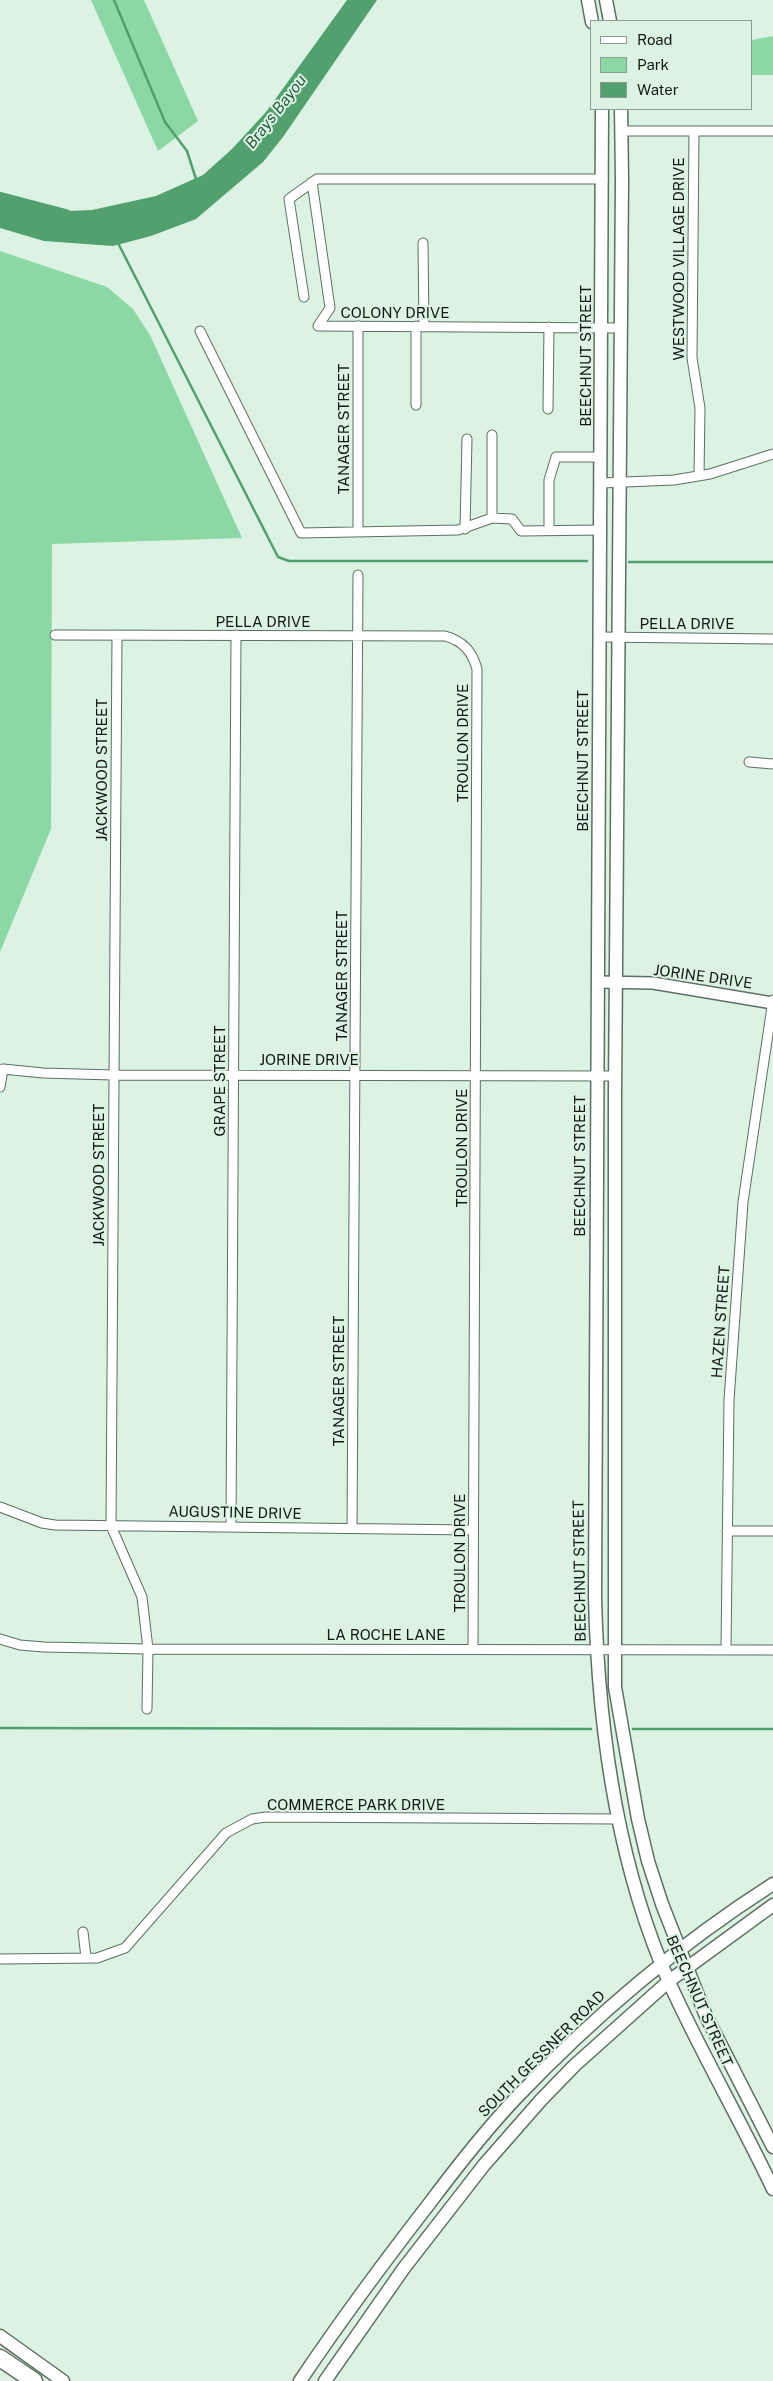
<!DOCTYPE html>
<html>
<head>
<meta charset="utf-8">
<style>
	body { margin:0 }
	#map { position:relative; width:773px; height:2381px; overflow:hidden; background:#dcf2e2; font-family:"Public Sans",sans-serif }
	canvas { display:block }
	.legend { position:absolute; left:590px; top:20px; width:162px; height:90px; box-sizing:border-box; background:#dcf2e2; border:1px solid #8c9c90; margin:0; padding:6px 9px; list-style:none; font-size:15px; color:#131a15 }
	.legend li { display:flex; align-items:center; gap:10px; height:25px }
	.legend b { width:25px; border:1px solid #8c9c90 }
</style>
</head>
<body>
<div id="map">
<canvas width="773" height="2381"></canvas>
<ul class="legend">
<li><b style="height:6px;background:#fff"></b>Road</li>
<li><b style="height:14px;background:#8bd8a5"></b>Park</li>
<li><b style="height:14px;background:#51a06e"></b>Water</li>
</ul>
</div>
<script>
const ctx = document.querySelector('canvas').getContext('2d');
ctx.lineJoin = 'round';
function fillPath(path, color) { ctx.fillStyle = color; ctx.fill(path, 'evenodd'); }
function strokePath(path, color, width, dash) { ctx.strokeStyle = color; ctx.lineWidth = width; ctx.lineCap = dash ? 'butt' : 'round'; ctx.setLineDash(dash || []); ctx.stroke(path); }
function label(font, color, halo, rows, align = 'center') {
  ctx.font = font + ' "Public Sans",sans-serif'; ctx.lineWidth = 4; ctx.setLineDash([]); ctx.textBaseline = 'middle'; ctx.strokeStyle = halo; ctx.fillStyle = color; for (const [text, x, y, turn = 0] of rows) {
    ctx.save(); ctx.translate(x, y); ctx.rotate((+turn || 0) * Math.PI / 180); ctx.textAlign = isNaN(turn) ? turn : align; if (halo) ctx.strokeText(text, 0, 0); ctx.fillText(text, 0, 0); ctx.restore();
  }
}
fillPath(new Path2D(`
	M91,0h53l54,121 -40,30z
	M773,36v39h-21v-35z
	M0,251l107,36 26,22 17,26 92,203 -190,6 -1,285 -51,123z`), '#8bd8a5');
fillPath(new Path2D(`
	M347,0h30l-94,137 -20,25 -67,57 -45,17 -38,10 -69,-5 -44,-13v-26l43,10 49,-2 64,-14 47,-21 29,-26 34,-37z`), '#51a06e');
strokePath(new Path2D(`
	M114,0l51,122 22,29 9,28
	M117,241l161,316 11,4h298
	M629,562h144
	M0,1728l591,1
	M633,1729h140`), '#51a06e', 2.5);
strokePath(new Path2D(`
	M0,200l65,17`), '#51a06e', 16);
const minor = new Path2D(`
	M622,131h151
	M694,131l-2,227 8,50 -1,68
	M312,182l18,126 -12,18 302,2
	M423,243l1,84
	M304,297l-15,-98 28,-20h286
	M358,326v206
	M200,331l101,202 157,-3 34,-12 20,1 9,12 80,-1
	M416,405v-79
	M548,409l1,-82
	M492,435v83
	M601,483l73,-3 36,-6 63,-20
	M465,529l2,-90
	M549,530v-50l7,-23h45
	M55,635l390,1c18,5 27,15 32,33l-4,980
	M117,635l-6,891 31,71 6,52 -1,60
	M600,637l173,2
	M749,762l24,2
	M0,1087l3,-18 40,4 70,2 502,1
	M0,1507l42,16 13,2 418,5
	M231,1527l5,-892
	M352,1528l6,-953
	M727,1531h46
	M0,1639l20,6 24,2 104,2 625,1
	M726,1649l3,-249 14,-198 30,-202
	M83,1932l3,25
	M0,1959l97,-1 28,-10 101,-115 26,-14 14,-2 353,2`);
const tertiary = new Path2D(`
	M598,982l55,1 120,20`);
const secondary = new Path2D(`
	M588,0l4,22
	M606,0l4,21
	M602,109l-7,1488c3,130 21,265 74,385 32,71 71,137 104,207
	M621,109l1,70 -7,914v594l23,132 10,42 14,43 44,112 67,131
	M0,2336l63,45
	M300,2381c41,-61 84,-119 129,-177 27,-36 55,-72 86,-105 77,-81 164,-155 258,-215
	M325,2381l79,-113 80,-103 57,-65 34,-35 94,-84 104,-76`);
const motorway = new Path2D(`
	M0,2358l34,23`);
strokePath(minor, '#5c6f62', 11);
strokePath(tertiary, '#5c6f62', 14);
strokePath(secondary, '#5c6f62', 15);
strokePath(motorway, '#5c6f62', 19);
strokePath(minor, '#fff', 9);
strokePath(tertiary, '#fff', 11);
strokePath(secondary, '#fff', 12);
strokePath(motorway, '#fff', 16);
label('15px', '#131a15', '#dcf2e2', [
	["WESTWOOD VILLAGE DRIVE",679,259,-90],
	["COLONY DRIVE",395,313],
	["BEECHNUT STREET",586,356,-90],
	["TANAGER STREET",344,429,-90],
	["PELLA DRIVE",263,622],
	["PELLA DRIVE",687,624],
	["TROULON DRIVE",463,743,-90],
	["BEECHNUT STREET",583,761,-90],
	["JACKWOOD STREET",102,770,-90],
	["TANAGER STREET",342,976,-90],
	["JORINE DRIVE",703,977,8],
	["JORINE DRIVE",309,1060],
	["GRAPE STREET",220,1081,-90],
	["TROULON DRIVE",462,1148,-90],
	["BEECHNUT STREET",580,1166,-90],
	["JACKWOOD STREET",99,1175,-90],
	["HAZEN STREET",721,1322,-86],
	["TANAGER STREET",339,1381,-90],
	["AUGUSTINE DRIVE",235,1513,1],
	["TROULON DRIVE",460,1553,-90],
	["BEECHNUT STREET",580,1571,-91],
	["LA ROCHE LANE",386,1635],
	["COMMERCE PARK DRIVE",356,1805],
	["BEECHNUT STREET",699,2001,66],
	["SOUTH GESSNER ROAD",542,2054,-45]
]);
label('italic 16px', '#255e3b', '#dcf2e2', [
	["Brays Bayou",276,112,-52]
]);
</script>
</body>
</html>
